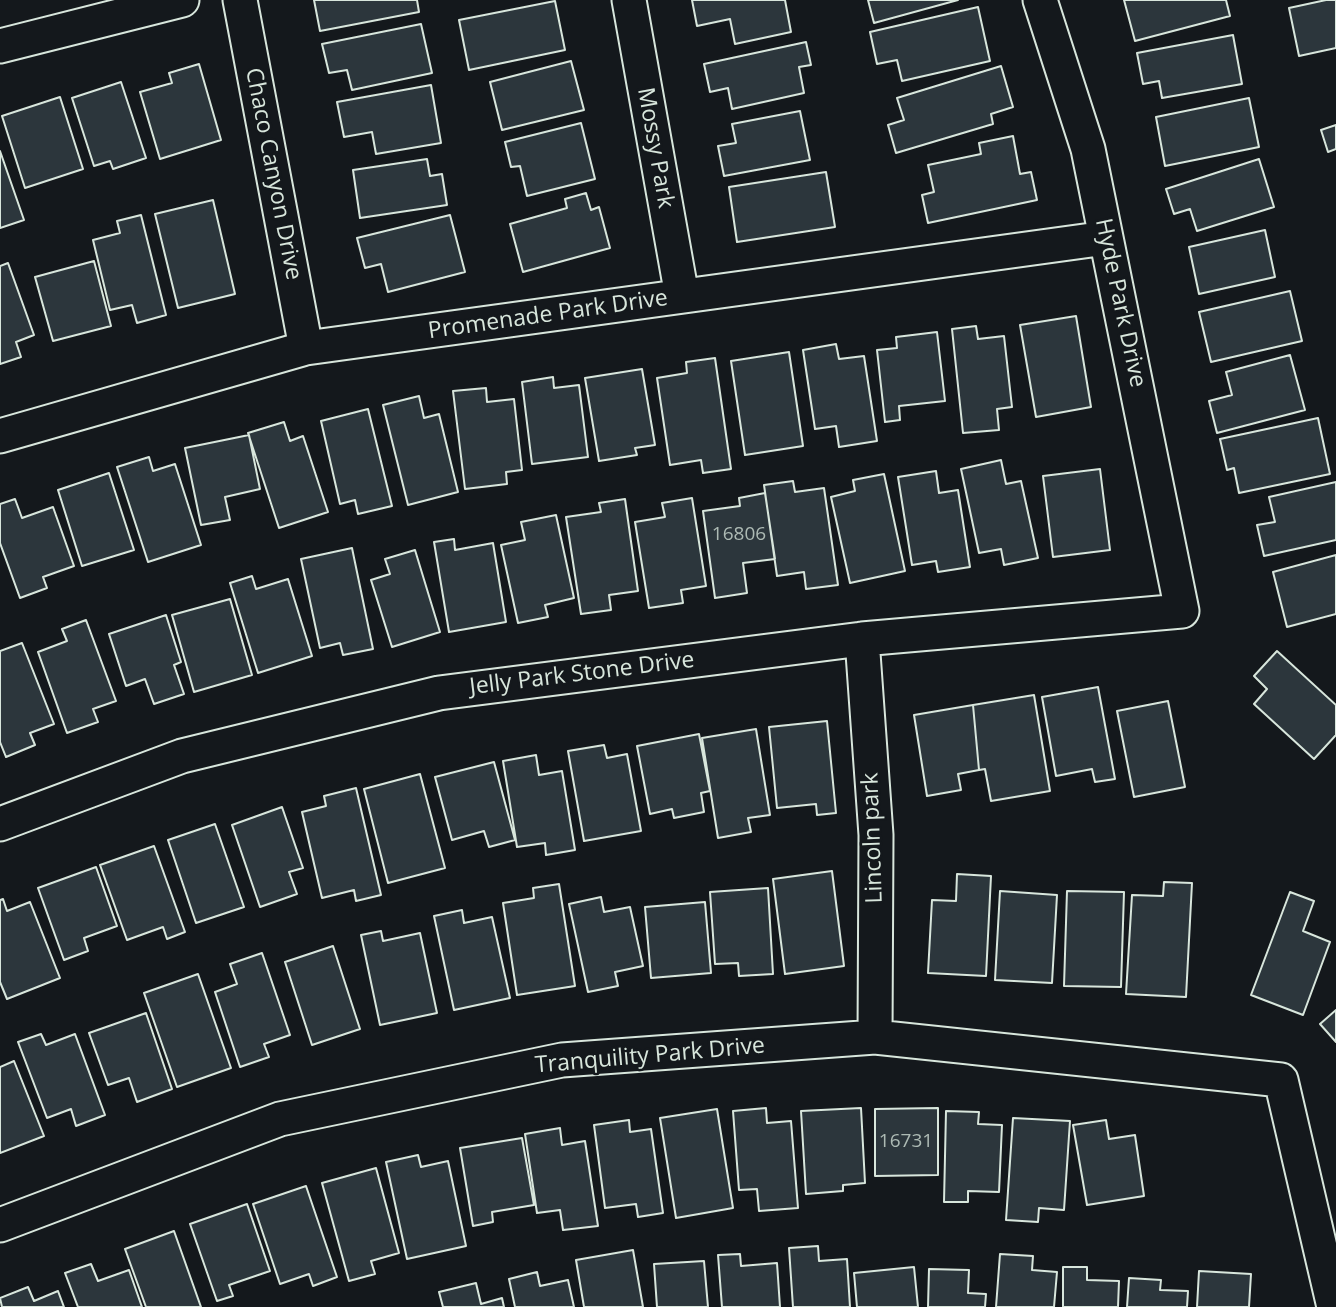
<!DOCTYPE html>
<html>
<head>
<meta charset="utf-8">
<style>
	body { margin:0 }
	canvas { display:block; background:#14181c }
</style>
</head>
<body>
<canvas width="1336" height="1307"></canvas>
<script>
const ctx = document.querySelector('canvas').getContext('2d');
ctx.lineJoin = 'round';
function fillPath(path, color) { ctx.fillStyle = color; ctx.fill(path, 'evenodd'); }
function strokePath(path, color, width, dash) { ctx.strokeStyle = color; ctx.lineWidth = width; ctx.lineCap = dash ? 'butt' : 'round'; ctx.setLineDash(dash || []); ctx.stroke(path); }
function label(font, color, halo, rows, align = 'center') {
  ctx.font = font + ' "Open Sans",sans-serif'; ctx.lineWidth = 5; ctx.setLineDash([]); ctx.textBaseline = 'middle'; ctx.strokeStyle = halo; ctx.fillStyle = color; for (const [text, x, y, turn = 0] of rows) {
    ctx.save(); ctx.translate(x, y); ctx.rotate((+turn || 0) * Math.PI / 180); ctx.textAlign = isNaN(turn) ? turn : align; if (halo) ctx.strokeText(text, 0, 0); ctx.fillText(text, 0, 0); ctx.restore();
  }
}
const building = new Path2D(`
	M314,0h103l2,12 -99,19z
	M692,0h93l6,32 -56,12 -5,-25 -33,7z
	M868,0h90l-84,23z
	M1124,0h102l4,16 -95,25z
	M1326,0h10v48l-37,8 -10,-48z
	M555,1l10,49 -96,20 -10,-50z
	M978,7l12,54 -88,20 -5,-21 -20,4 -7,-32z
	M421,24l11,49 -80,17 -5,-20 -18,3 -7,-29z
	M1233,35l9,49 -80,14 -3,-17 -16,3 -6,-31z
	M806,42l5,23 -12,2 5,26 -72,16 -4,-21 -18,4 -6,-28z
	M571,61l13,49 -82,20 -12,-48z
	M199,64l22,76 -61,19 -20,-67 32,-9 -3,-10z
	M1001,66l12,41 -22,7 2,10 -97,29 -8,-28 16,-5 -7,-22z
	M121,82l25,76 -33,11 -3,-8 -16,5 -22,-68z
	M431,85l10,58 -65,11 -4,-22 -28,5 -7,-35z
	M60,97l23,72 -58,19 -23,-72z
	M1249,98l10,49 -94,19 -9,-49z
	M800,111l10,49 -86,16 -6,-30 18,-3 -4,-19z
	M581,123l14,56 -68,17 -7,-30 -9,1 -6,-25z
	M1336,125v24l-8,3 -7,-22z
	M1013,136l7,38 11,-2 6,28 -109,23 -6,-28 12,-3 -6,-27 53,-11 -2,-11z
	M0,151l24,69 -24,8z
	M427,159l3,17 12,-2 5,31 -87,13 -7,-48z
	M1259,159l15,48 -77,24 -7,-22 -16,5 -8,-25z
	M826,172l9,55 -98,15 -8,-55z
	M586,193l5,17 8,-3 11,41 -87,24 -13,-48 57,-16 -2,-9z
	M213,200l22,94 -57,14 -23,-94z
	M141,215l25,100 -29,8 -5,-18 -22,5 -17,-70 27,-7 -3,-12z
	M450,215l15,57 -77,20 -7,-28 -16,4 -8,-30z
	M1265,230l10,47 -76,17 -10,-47z
	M94,261l17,65 -58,15 -18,-64z
	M8,263l26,72 -18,7 5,15 -21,7v-98z
	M1290,291l12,50 -91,21 -12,-50z
	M1076,316l15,91 -55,10 -16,-92z
	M976,326l2,13 26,-3 8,71 -15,2 2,21 -36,3 -11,-104z
	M937,332l8,69 -46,5 1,14 -15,2 -8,-72 20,-2 -1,-11z
	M836,344l3,15 25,-3 13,85 -38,6 -3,-21 -21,3 -12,-79z
	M789,352l14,94 -58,9 -14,-94z
	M1290,355l15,55 -88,23 -8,-32 23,-6 -6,-23z
	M715,358l16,111 -28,4 -2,-13 -31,5 -13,-87 30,-5 -1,-11z
	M642,369l13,76 -20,3 2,7 -38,6 -14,-83z
	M553,377l1,11 25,-3 9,72 -56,7 -10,-82z
	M486,388l1,14 27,-3 8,71 -16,2 1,12 -42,5 -12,-98z
	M419,396l5,22 15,-4 19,78 -50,13 -25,-100z
	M368,409l24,97 -34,8 -3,-14 -15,4 -19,-83z
	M1318,418l12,56 -91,19 -5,-25 -7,2 -7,-31z
	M284,422l6,19 13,-5 25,76 -49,16 -31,-95z
	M249,435l11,54 -35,8 5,23 -29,5 -16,-77z
	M149,457l4,14 22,-7 26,81 -53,17 -31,-95z
	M1001,460l5,24 15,-3 17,77 -34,7 -3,-16 -22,4 -18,-84z
	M1100,469l10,81 -57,7 -10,-81z
	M936,471l3,22 19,-3 12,77 -32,5 -2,-11 -24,4 -14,-88z
	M109,473l25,77 -52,16 -24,-76z
	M884,474l21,97 -55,12 -19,-86 24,-6 -2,-11z
	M793,481l2,11 29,-4 14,97 -32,4 -2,-17 -27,4 -13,-91z
	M1336,482v58l-72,16 -7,-31 18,-3 -6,-25z
	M765,493l10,66 -32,4 4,30 -32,5 -12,-87 37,-5 -1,-8z
	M692,498l14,88 -25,4 2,13 -34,5 -14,-86 30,-5 -3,-14z
	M15,499l7,19 31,-11 21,59 -31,11 4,11 -27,10 -20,-55v-39z
	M625,499l13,92 -29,4 2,15 -30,4 -15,-97 35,-5 -2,-9z
	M556,515l18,83 -29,7 3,12 -30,6 -17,-78 24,-5 -4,-18z
	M454,539l1,11 38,-7 13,79 -57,10 -15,-90z
	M352,548l21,101 -30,6 -3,-12 -20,5 -19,-89z
	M415,550l25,82 -48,15 -21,-67 19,-6 -5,-15z
	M1336,555v59l-49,13 -14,-55z
	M252,576l4,13 32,-10 24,77 -54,17 -28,-90z
	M230,599l22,76 -58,17 -22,-77z
	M166,615l15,47 -7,3 10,29 -30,10 -9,-25 -19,7 -17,-52z
	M86,620l30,81 -23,8 5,13 -31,11 -29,-81 29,-11 -5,-12z
	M22,643l32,81 -24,9 5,12 -29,12 -6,-15v-91z
	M1277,651l59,54v30l-22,24 -60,-55 13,-15 -13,-13z
	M1098,687l17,92 -20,3 -3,-13 -36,7 -14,-79z
	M1034,695l16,96 -59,10 -6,-32 -6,1 -6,-65z
	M1168,701l17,86 -51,10 -17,-86z
	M973,705l6,65 -21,4 3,16 -34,6 -13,-81z
	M827,721l9,92 -19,2 -1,-11 -39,4 -8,-81z
	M756,729l14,86 -22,3 3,14 -33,6 -16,-100z
	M699,734l11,57 -9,2 3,19 -30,6 -2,-9 -22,5 -13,-68z
	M604,745l3,13 20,-4 14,77 -57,10 -16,-90z
	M536,755l3,20 23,-4 13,79 -29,5 -1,-12 -28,4 -14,-86z
	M494,762l21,78 -26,7 -5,-16 -32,9 -17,-63z
	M420,774l25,94 -57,15 -24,-94z
	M356,788l25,107 -25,6 -2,-11 -32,8 -20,-86 24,-6 -2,-10z
	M282,807l21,61 -14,4 8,22 -37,13 -28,-82z
	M215,824l29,83 -48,16 -28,-83z
	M154,846l31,86 -18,7 -4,-12 -36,13 -27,-75z
	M96,867l21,59 -33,12 4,13 -24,9 -26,-72z
	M832,871l12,95 -59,8 -12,-95z
	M957,874l34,2 -5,100 -58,-3 4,-73 24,1z
	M1164,882l28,1 -6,114 -60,-3 6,-99 31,1z
	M559,884l16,102 -58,9 -14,-92 31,-5 -1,-10z
	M768,888l5,86 -34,2 -1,-13 -23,1 -5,-72z
	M1000,891l57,4 -5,88 -57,-3z
	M1067,891l57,1 -3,95 -57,-1z
	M1290,892l24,9 -11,30 27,11 -27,73 -52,-20z
	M601,897l3,15 26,-5 13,59 -28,6 3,14 -30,6 -19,-88z
	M3,899l4,12 23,-9 30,76 -53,21 -7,-17v-82z
	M705,902l6,71 -60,5 -6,-71z
	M462,910l2,13 28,-6 18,81 -56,12 -20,-94z
	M381,931l2,10 37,-8 17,80 -57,12 -19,-90z
	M333,946l27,83 -48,16 -27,-83z
	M262,953l28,82 -26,9 5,13 -29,10 -25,-75 22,-8 -7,-20z
	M198,974l33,94 -54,19 -33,-94z
	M1336,1010v32l-16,-18z
	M146,1013l26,76 -35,13 -8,-24 -21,7 -19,-52z
	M41,1034l5,11 29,-11 30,81 -29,11 -5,-17 -24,9 -29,-76z
	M14,1061l30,75 -44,17v-86z
	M766,1108l1,15 24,-2 7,87 -39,3 -2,-22 -18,1 -6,-79z
	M861,1108l4,75 -22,2v6l-37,3 -5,-83z
	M938,1108v67l-63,1v-67z
	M717,1109l16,99 -57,10 -16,-100z
	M946,1111l33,1 -1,12 24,1 -3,67 -31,-1v11h-24z
	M1013,1118l57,3 -6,89 -25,-2 -1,14 -32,-2z
	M629,1120l1,12 21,-3 12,84 -25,4 -2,-13 -31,4 -11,-83z
	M1106,1120l3,19 26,-4 9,61 -57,9 -14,-80z
	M560,1128l2,17 23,-4 13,85 -35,4 -3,-20 -23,3 -12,-79z
	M522,1138l12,67 -42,7 1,10 -20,4 -13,-78z
	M418,1155l3,12 27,-6 18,85 -59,13 -21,-97z
	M376,1168l23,85 -28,8 4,13 -26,7 -27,-98z
	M306,1186l31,91 -24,9 -4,-12 -29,10 -27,-80z
	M247,1204l23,67 -41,14 4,11 -16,5 -27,-77z
	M174,1231l27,76h-55l-21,-58z
	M818,1246l1,15 28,-2 3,48h-57l-4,-59z
	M633,1250l10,57h-59l-8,-47z
	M740,1254l1,12 36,-3 3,44h-58l-4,-52z
	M1000,1254l33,2 -1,14 25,2 -3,35h-58z
	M704,1261l4,46h-51l-3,-43z
	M91,1264l7,17 31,-11 13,37h-64l-13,-34z
	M914,1267l4,40h-61l-3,-34z
	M1063,1267h24v13l32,1 -1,26h-55z
	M929,1269l40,1 -1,23 18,1 -1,13h-57z
	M1199,1271l52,3 -2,33h-52z
	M537,1272l3,14 28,-6 6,27h-59l-6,-28z
	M1129,1278l32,2 -1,10 28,1 -1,16h-60z
	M476,1283l5,21 21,-6 2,9h-61l-4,-15z
	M28,1287l6,14 24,-10 6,16h-62l-2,-9z`);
fillPath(building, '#2c363c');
strokePath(building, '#d8e6dc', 2);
const minor = new Path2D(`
	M240,0l66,348
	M629,0l53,296
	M0,46l182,-46
	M0,436l306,-88 800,-110
	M862,639l14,196 -1,202
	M0,824l182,-68 257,-63 423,-54 320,-28 -94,-462 -48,-149
	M0,1225l280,-106 282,-59 313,-23 406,43 53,227`);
strokePath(minor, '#d8e6dc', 37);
strokePath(minor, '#14181c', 33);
label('19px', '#adbab4', null, [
	["16806",739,535],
	["16731",906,1142]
]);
label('23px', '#d8e6dc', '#14181c', [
	["Mossy Park",655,148,80],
	["Chaco Canyon Drive",273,174,79],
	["Hyde Park Drive",1120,303,78],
	["Promenade Park Drive",548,315,-8],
	["Jelly Park Stone Drive",582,674,-7],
	["Lincoln park",873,838,-92],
	["Tranquility Park Drive",650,1056,-5]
]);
</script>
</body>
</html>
